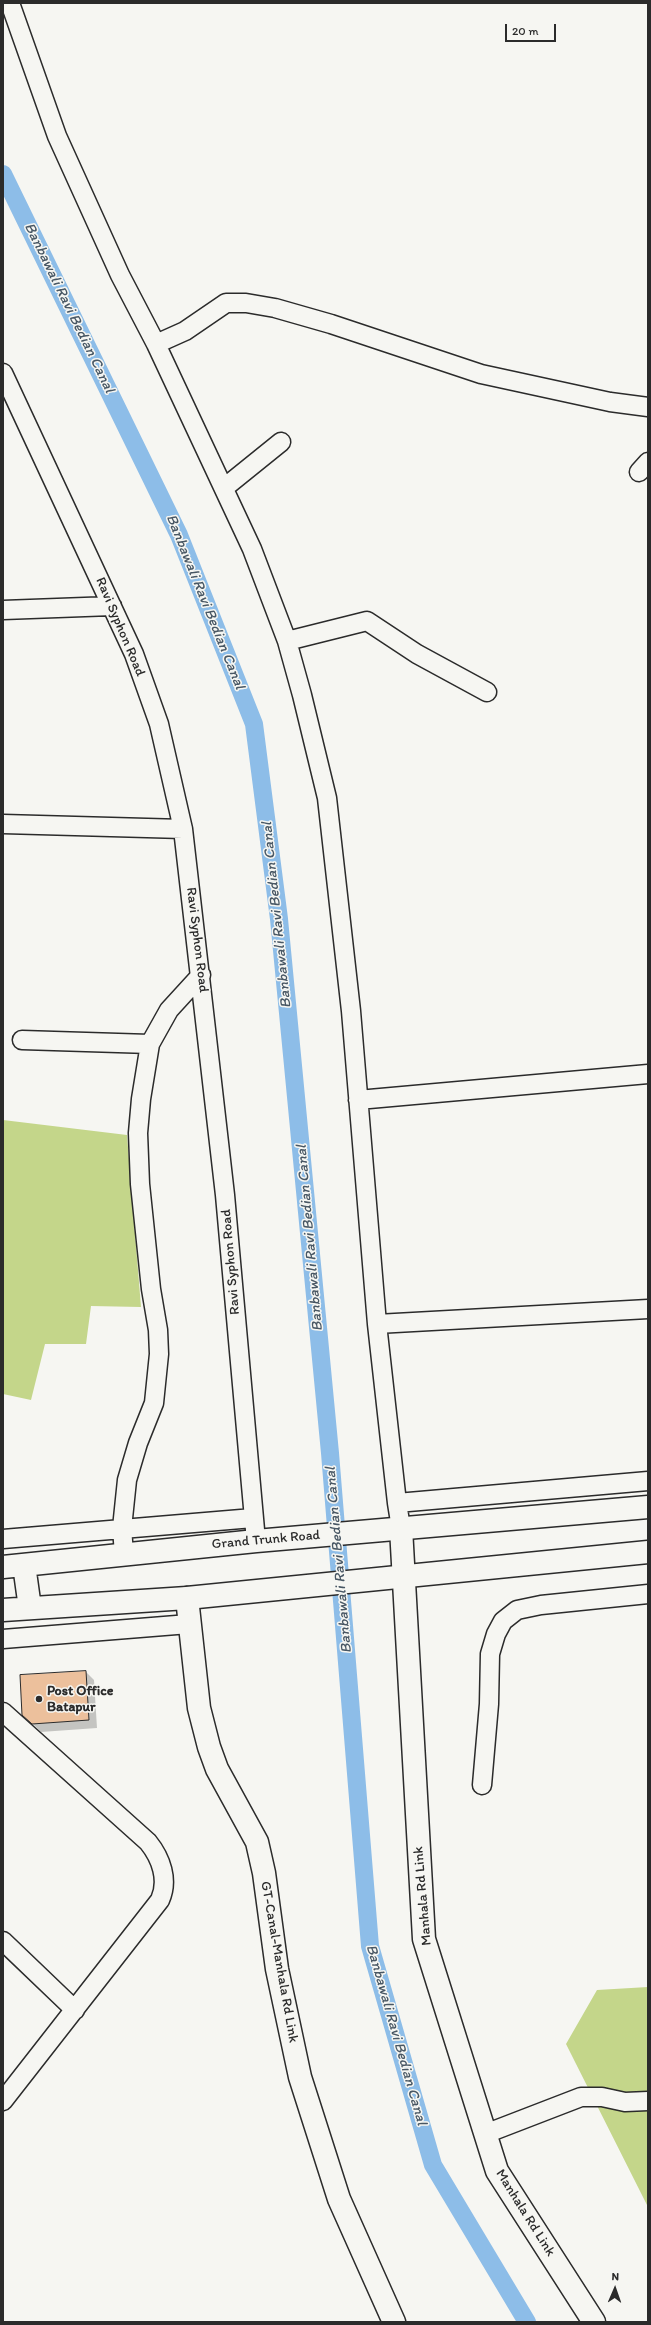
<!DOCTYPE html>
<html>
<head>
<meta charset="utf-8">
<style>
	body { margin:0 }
	#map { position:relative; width:651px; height:2325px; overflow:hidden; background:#f6f6f2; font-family:Itim,sans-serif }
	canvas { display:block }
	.frame { position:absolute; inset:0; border:4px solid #2b2b2b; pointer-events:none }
	.north { position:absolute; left:595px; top:2269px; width:40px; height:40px; -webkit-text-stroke:3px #f6f6f2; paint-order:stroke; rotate:2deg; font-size:11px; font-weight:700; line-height:16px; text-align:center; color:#2b2b2b }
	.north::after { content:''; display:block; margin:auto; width:14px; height:18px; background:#2b2b2b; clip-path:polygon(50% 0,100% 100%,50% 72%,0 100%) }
	.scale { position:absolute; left:505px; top:24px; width:51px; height:18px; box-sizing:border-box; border:2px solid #2b2b2b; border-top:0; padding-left:5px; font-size:12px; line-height:14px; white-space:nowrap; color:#2b2b2b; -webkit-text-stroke:3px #f6f6f2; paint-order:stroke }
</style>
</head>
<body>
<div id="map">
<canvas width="651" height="2325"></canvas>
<div class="frame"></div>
<div class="north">N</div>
<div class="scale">20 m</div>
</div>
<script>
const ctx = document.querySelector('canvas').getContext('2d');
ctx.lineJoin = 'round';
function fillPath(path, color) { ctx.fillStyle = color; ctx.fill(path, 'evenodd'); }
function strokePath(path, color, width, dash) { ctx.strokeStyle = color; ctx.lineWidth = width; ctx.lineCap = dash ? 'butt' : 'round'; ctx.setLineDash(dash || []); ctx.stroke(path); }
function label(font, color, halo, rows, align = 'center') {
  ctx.font = font + ' Itim,sans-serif'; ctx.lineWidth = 3; ctx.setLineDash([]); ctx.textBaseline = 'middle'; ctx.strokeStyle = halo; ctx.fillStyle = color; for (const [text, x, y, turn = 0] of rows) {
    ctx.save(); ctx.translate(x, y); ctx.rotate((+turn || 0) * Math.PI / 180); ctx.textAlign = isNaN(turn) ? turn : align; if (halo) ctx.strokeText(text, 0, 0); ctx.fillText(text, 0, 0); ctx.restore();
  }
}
fillPath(new Path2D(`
	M3,1120l124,15 14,172 -50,-1 -5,38h-41l-14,56 -28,-6z
	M648,1987v220l-82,-163 31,-54z`), '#c4d68a');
fillPath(new Path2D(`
	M86,1672l8,8 3,48 -56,4 -11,-11z`), '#0003');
strokePath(new Path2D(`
	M3,174l176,361 75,189 25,195 51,534 40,493 63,219 94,157`), '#8dbde8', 18);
const building = new Path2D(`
	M86,1671l3,49 -57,4 -10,-9 -2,-40z`);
fillPath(building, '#ecc09c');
strokePath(building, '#2b2b2b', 1);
const minor = new Path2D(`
	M10,3l47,133 63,139 36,69 96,205 35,92 15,54 25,103 24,213 26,313 20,179 4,25
	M156,344l29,-13 41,-28h20l29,5 56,16 150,50 129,28 38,5
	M3,373l131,281 25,70 24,105 42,366 31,346
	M639,472l9,-10
	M224,488l57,-46
	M3,610l109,-4
	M287,641l80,-20 50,33 70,38
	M3,824l180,5
	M22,1040l128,4
	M358,1100l290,-26
	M377,1324l271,-15
	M397,1503l251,-22
	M3,1539l250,-21
	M124,1554l-2,-26 5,-48 11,-37 16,-40 5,-49 -1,-24 -7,-41 -11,-105 -2,-51 3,-34 9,-55 19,-34 32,-35
	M3,1639l186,-15
	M3,1712l145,130c13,16 21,38 12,58l-157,201
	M482,1785l7,-81 1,-50 6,-20 7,-13 14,-11 24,-5 107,-11
	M3,1941l72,69
	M485,2134l96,-37h21l23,5 23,-1`);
const major = new Path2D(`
	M401,1528l23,411 73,232 97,151
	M187,1598l12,110 10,39 8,22 40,73 7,31 13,96 23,108 39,122 55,123`);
const highway = new Path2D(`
	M24,1565l6,43
	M3,1567l253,-26 392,-34
	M3,1610l184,-12 461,-46`);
strokePath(minor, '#2b2b2b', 21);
strokePath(major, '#2b2b2b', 25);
strokePath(highway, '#2b2b2b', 25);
strokePath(minor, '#f6f6f2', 18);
strokePath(major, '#f6f6f2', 22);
strokePath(highway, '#f6f6f2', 22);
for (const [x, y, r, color] of [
	[39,1699,4,"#2b2b2b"]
]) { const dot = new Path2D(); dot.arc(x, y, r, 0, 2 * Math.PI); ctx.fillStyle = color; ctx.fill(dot); strokePath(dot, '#f6f6f2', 1.5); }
label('14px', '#2b2b2b', '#f6f6f2', [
	["Ravi Syphon Road",120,627,67],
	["Ravi Syphon Road",197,940,83],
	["Ravi Syphon Road",231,1262,-95],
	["Grand Trunk Road",266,1540,-5],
	["Manhala Rd Link",423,1896,-95],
	["GT-Canal-Manhala Rd Link",279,1962,80],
	["Manhala Rd Link",525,2213,58]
]);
label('bold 14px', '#2b2b2b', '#f6f6f2', [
	["Post Office",47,1691],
	["Batapur",47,1707]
], 'left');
label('italic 15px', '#485764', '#f6f6f2', [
	["Banbawali Ravi Bedian Canal",69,308,64],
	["Banbawali Ravi Bedian Canal",205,602,68],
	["Banbawali Ravi Bedian Canal",277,915,-96],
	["Banbawali Ravi Bedian Canal",310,1238,-95],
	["Banbawali Ravi Bedian Canal",339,1560,-95],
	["Banbawali Ravi Bedian Canal",396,2035,74]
]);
</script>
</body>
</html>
